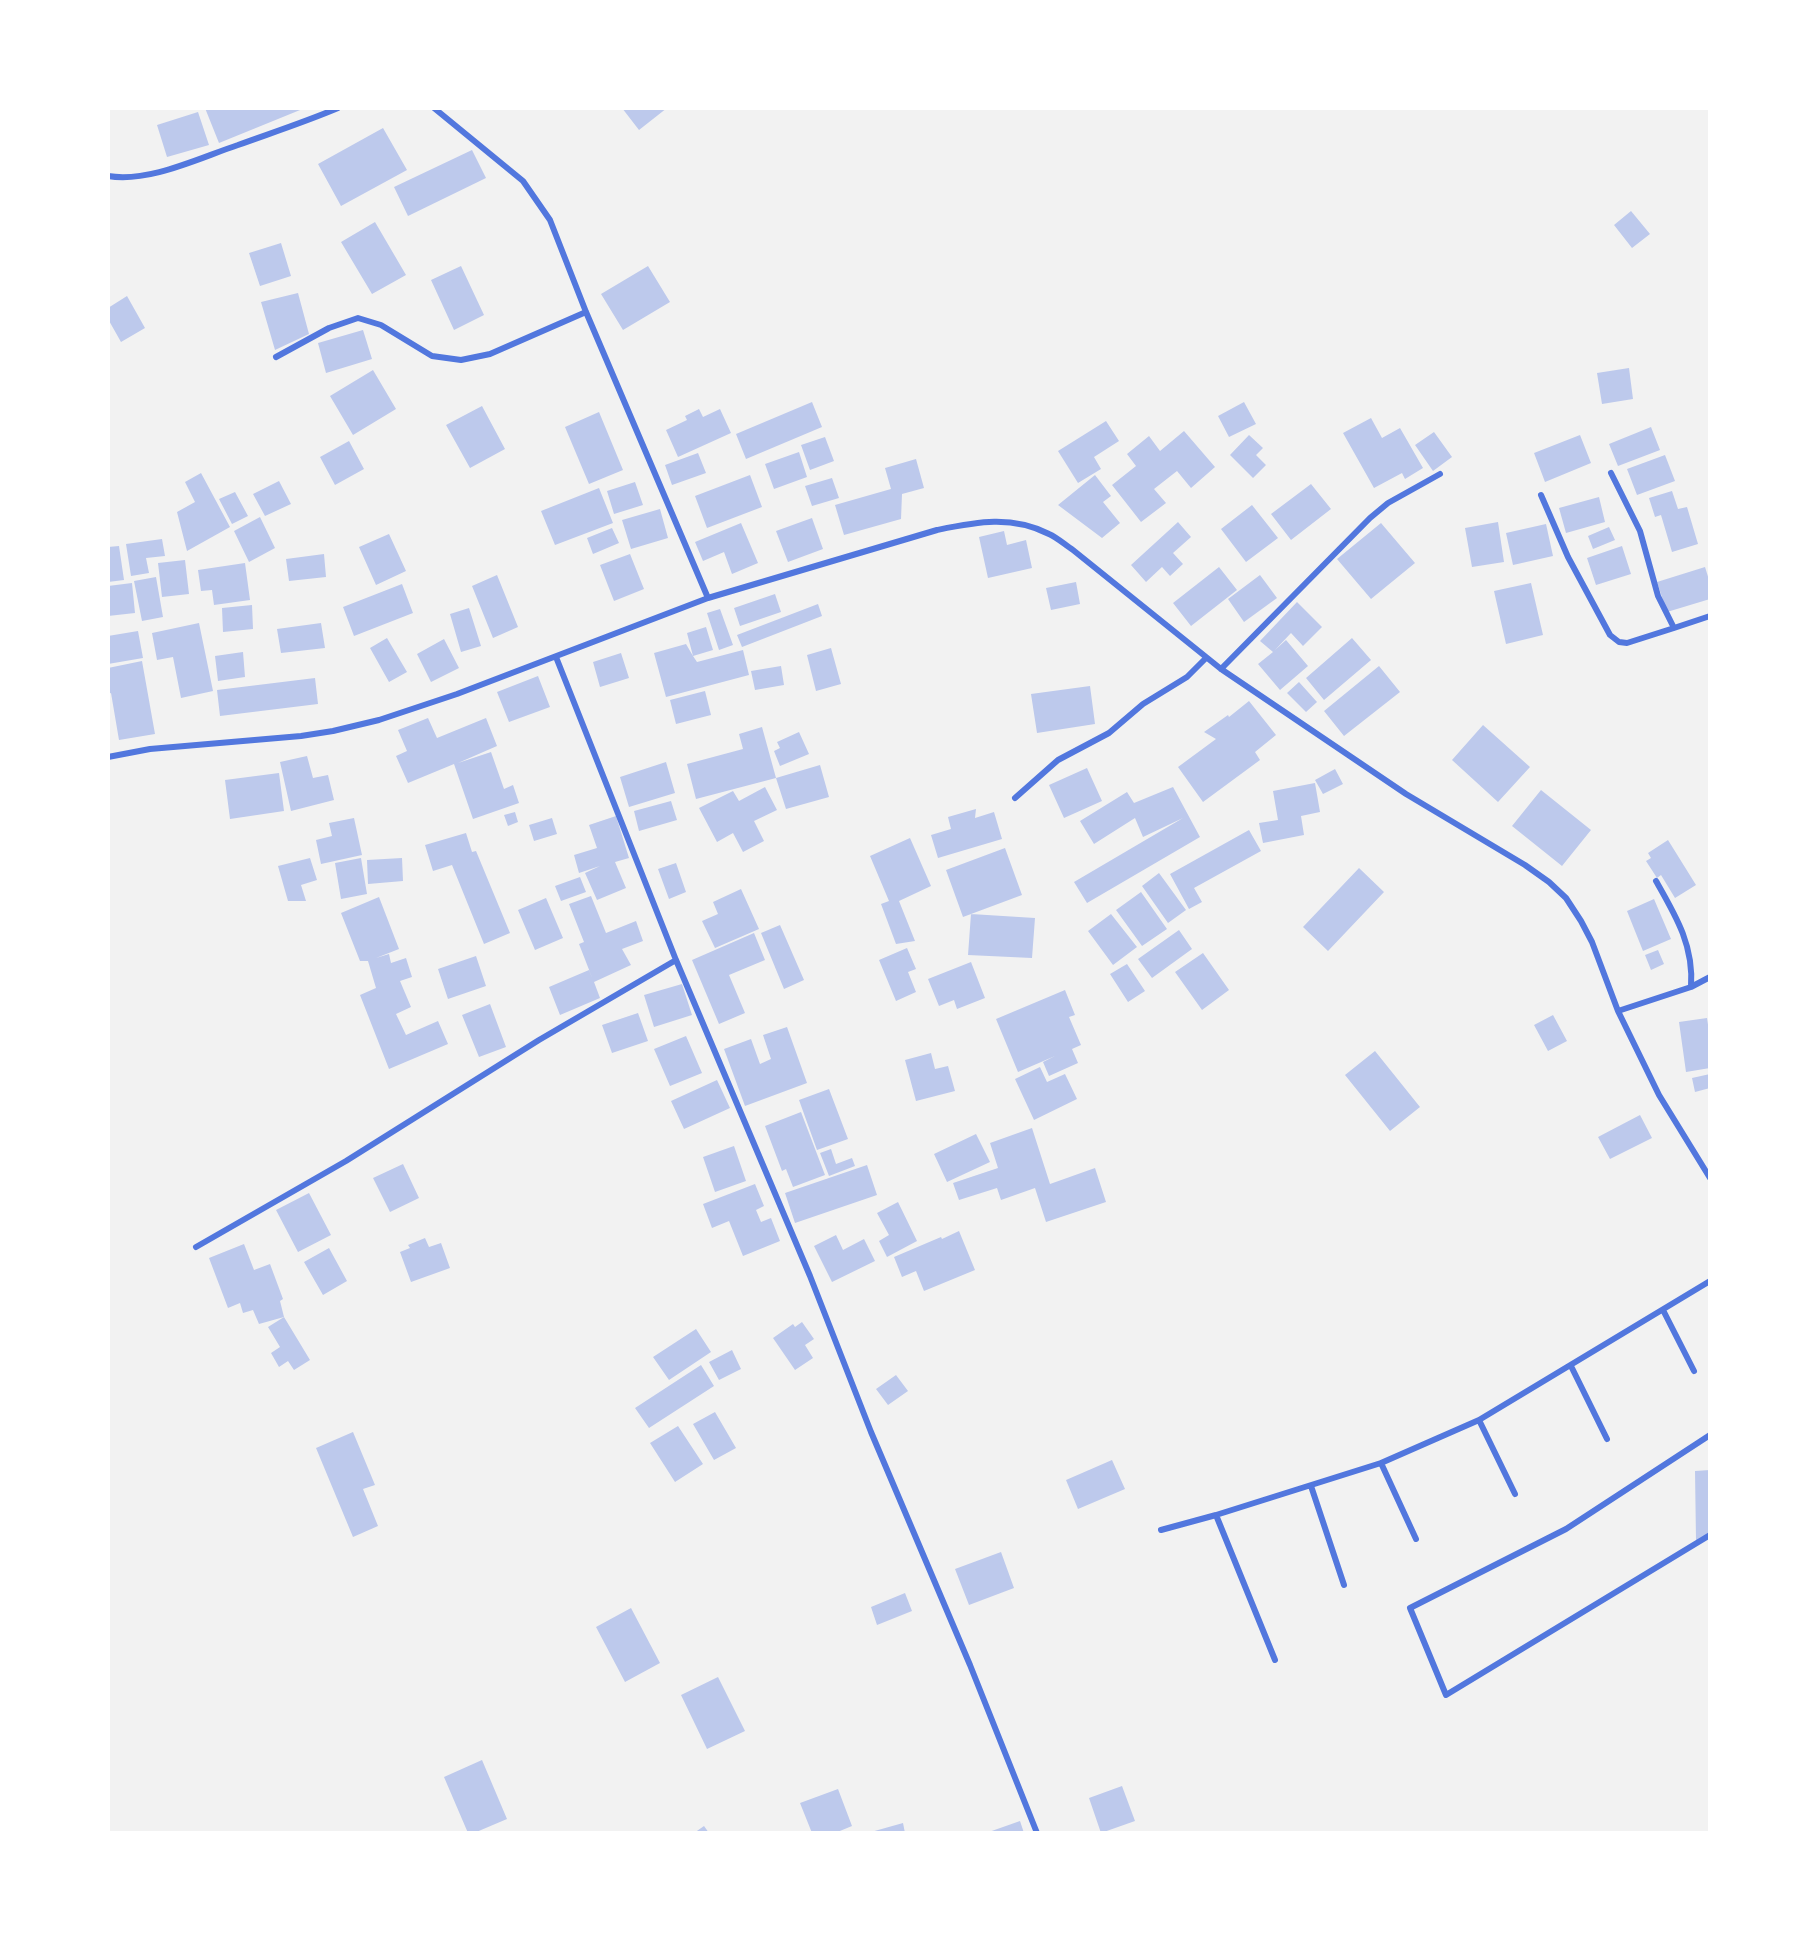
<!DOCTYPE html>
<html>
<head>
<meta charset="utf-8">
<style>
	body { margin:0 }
	#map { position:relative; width:1818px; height:1941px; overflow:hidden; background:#f2f2f2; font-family:"Asap Condensed",sans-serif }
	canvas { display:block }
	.frame { position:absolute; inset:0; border:110px solid #fff; pointer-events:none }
</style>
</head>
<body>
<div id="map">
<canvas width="1818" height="1941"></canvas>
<div class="frame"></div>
</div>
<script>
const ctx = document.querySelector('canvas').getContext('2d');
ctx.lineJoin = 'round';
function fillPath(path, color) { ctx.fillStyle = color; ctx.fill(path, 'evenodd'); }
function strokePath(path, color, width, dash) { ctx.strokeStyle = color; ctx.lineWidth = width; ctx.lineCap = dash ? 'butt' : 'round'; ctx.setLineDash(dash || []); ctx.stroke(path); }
fillPath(new Path2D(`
	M205,108h100l-86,35z
	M622,108h45l-28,22z
	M198,112l11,33 -42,12 -10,-32z
	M383,128l24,42 -66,36 -23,-42z
	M472,150l14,28 -78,38 -14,-29z
	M1631,211l19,23 -18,14 -18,-23z
	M375,222l31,53 -34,19 -31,-52z
	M281,243l10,33 -31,10 -11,-33z
	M461,266l23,49 -30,15 -23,-50z
	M648,266l22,36 -47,28 -22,-36z
	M298,293l11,41 -34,16 -14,-48z
	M127,296l18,32 -24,14 -13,-23v-11z
	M363,330l9,29 -46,14 -8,-30z
	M1629,368l4,31 -31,5 -5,-31z
	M373,370l23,39 -43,26 -23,-39z
	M812,402l10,25 -76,32 -10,-25z
	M1244,402l12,22 -27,13 -11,-21z
	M482,406l23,43 -35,19 -24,-43z
	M699,409l4,8 17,-8 11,24 -53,24 -12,-27 21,-10 -2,-4z
	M599,412l24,58 -34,14 -24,-57z
	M1371,418l11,20 18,-10 23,40 -18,11 -3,-6 -28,15 -31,-55z
	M1106,421l13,20 -25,16 7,12 -23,14 -20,-32z
	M1651,427l9,23 -42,16 -9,-22z
	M1184,431l31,36 -24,21 -14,-17 -23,18 12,14 -25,19 -29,-37 24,-19 -9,-12 22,-18 11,15z
	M1434,432l18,25 -19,14 -18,-26z
	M1249,435l14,13 -7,7 10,10 -13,13 -23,-23z
	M1580,435l11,28 -46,19 -11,-29z
	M825,437l9,24 -24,9 -9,-25z
	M349,441l15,28 -29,16 -15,-28z
	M799,452l8,25 -33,12 -9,-25z
	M698,453l8,20 -34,12 -7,-20z
	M1665,455l10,26 -38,14 -10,-26z
	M916,459l8,29 -22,6 -1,25 -57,16 -9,-30 56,-16 -6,-21z
	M201,473l29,54 -43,24 -10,-39 18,-10 -10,-20z
	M750,475l12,32 -55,21 -12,-32z
	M1095,475l16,21 -8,6 17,21 -18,15 -44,-33z
	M832,478l7,20 -27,8 -7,-20z
	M279,481l12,23 -26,12 -12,-22z
	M635,482l8,23 -29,9 -7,-23z
	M1311,484l20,25 -40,31 -20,-26z
	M599,488l14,35 -58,22 -14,-34z
	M1672,491l6,18 9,-2 11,37 -26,8 -11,-37 -6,2 -6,-19z
	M235,492l13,24 -16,8 -13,-25z
	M1599,497l6,25 -39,11 -7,-25z
	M1252,505l26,33 -32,24 -25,-33z
	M660,509l8,29 -37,11 -9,-29z
	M260,517l15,31 -26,14 -15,-31z
	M812,518l11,31 -35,13 -12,-31z
	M1178,522l13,15 -18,16 10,11 -13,12 -8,-9 -16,15 -15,-17z
	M1498,522l6,40 -32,5 -7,-39z
	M741,523l17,40 -26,11 -8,-22 -21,9 -8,-19z
	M1381,523l34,40 -44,36 -34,-40z
	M1546,524l7,32 -40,9 -7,-32z
	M1609,527l6,13 -22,9 -5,-13z
	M612,528l7,15 -26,11 -6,-16z
	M1004,531l3,14 19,-5 6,28 -44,10 -9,-41z
	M389,534l17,37 -30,14 -17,-38z
	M162,539l3,17 -19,2 3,15 -18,3 -5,-32z
	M119,546l5,34 -16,2v-35z
	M1622,546l9,28 -35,11 -9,-27z
	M324,554l2,23 -37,4 -3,-22z
	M630,554l14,35 -30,12 -14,-36z
	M185,560l4,34 -27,3 -4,-34z
	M245,563l5,37 -36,5 -2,-15 -11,1 -3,-21z
	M1219,567l18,23 -46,36 -18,-23z
	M1705,567l5,16v16l-43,13 -10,-30z
	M497,575l21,52 -25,11 -21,-52z
	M1260,575l17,23 -33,24 -16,-23z
	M156,577l7,40 -21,4 -8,-40z
	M1076,582l4,22 -29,6 -5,-22z
	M132,583l3,30 -27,3v-30z
	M1531,583l12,52 -37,9 -12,-53z
	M402,584l11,29 -59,23 -11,-29z
	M775,594l6,18 -41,14 -6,-18z
	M1297,602l25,25 -19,19 -12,-13 -16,17 11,-10 22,26 -28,24 -22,-26 15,-12 -13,-11z
	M818,604l4,12 -80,31 -5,-12z
	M252,605l1,24 -30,3 -1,-24z
	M469,608l12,38 -20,6 -11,-38z
	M720,609l13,36 -14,5 -12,-37z
	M199,623l14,68 -32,7 -8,-41 -16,3 -5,-27z
	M321,623l4,25 -44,5 -4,-24z
	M706,627l7,23 -20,6 4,6 46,-12 6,25 -83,22 -12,-44 32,-9 7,12 -6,-23z
	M138,631l5,27 -35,6v-28z
	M387,638l20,34 -18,10 -19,-34z
	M1352,638l19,22 -47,40 -18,-22z
	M444,639l15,29 -28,14 -14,-28z
	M831,648l10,36 -25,7 -9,-36z
	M243,652l2,25 -27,4 -3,-25z
	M621,653l8,25 -29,9 -7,-25z
	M142,661l13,73 -36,6 -8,-47 -3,1v-26z
	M781,666l3,19 -29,5 -4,-19z
	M1379,666l21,26 -56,44 -20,-25z
	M538,676l12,31 -41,15 -12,-30z
	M315,678l3,26 -98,12 -3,-26z
	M1299,682l18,20 -11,10 -19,-19z
	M1090,686l5,38 -58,9 -6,-39z
	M705,691l6,24 -35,9 -6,-24z
	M1249,701l27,34 -21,17 5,8 -57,42 -25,-35 38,-28 -12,-7 24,-17 1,2z
	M428,718l9,20 49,-20 11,28 -39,17 33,-11 13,37 9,-4 6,18 -46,16 -19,-55 -46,19 -12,-27 11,-5 -9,-21z
	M1483,725l47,42 -32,35 -46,-42z
	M762,727l14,51 -80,21 -9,-35 56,-15 -4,-15z
	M799,732l10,22 -29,12 -6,-15 6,-3 -3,-6z
	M307,756l6,22 15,-3 6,25 -43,11 -11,-49z
	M666,762l9,31 -46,14 -9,-30z
	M820,765l9,32 -43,12 -10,-31z
	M1087,768l15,33 -38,17 -15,-33z
	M1335,769l8,15 -20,10 -8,-14z
	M279,773l5,38 -54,8 -5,-39z
	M1315,783l5,29 -19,4 3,19 -41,8 -4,-20 19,-3 -5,-29z
	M765,787l12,23 -23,11 10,20 -21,11 -10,-19 -16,9 -18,-34 34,-17 6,10z
	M1173,787l27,50 -113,66 -13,-21 109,-64 -40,19 -8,-19 -41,26 -14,-23 47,-29 7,11z
	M1541,790l50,40 -29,36 -50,-40z
	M671,801l6,19 -38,11 -5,-20z
	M976,809l-1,9 19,-6 8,27 -64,19 -7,-23 20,-6 -3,-12z
	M515,812l3,10 -10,4 -4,-11z
	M616,816l13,42 -14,4 11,26 -29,12 -12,-27 15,-7 -21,7 -5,-18 23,-7 -8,-23z
	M354,818l8,37 -41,9 -5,-24 16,-4 -3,-13z
	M552,818l5,16 -23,7 -5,-16z
	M1249,830l12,21 -67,37 8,14 -13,7 -19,-35z
	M466,833l6,19 4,-1 34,82 -26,11 -32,-79 -19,6 -8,-26z
	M910,838l21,48 -32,15 16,40 -19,3 -15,-40 8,-3 -19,-45z
	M1668,840l28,45 -21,13 -14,-23 -4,3 -11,-17 5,-3 -3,-5z
	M1005,848l17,47 -59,22 -17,-47z
	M310,858l7,22 -16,5 5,16h-18l-10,-35z
	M361,858l6,36 -26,5 -6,-36z
	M402,858l1,23 -35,3 -1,-24z
	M676,863l10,29 -17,7 -11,-30z
	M1359,868l25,24 -56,59 -25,-24z
	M1159,873l27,37 -18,13 -26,-37z
	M580,877l6,15 -25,9 -6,-15z
	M741,889l18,40 -44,19 -13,-27 16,-7 -5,-12z
	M1141,892l26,37 -25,17 -26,-36z
	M591,896l15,37 30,-12 7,20 -21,8 9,16 -37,17 6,16 -40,17 -11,-28 40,-17 4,10 -14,-36 5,-2 -15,-38z
	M379,897l20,52 -23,9 13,-4 2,9 15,-5 6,19 -12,4 11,26 -15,7 10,21 32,-14 10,23 -59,25 -29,-74 16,-7 -8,-27h-8l-19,-48z
	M546,898l17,40 -28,12 -17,-40z
	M1654,899l17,40 -28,12 -16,-40z
	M971,914l64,4 -3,40 -64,-3z
	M1111,914l26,33 -24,18 -25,-34z
	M780,925l24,55 -20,9 -23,-56z
	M1179,930l13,19 -40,29 -14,-19z
	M754,933l11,27 -36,15 16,38 -26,11 -27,-64z
	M907,948l9,21 -8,3 8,20 -20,9 -17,-41z
	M1658,950l6,14 -13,6 -6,-15z
	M1203,953l26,37 -27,20 -27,-38z
	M476,956l10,30 -38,13 -10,-30z
	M971,962l14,36 -28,11 -3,-9 -15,6 -11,-27z
	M1127,964l18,27 -17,11 -18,-28z
	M682,984l10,31 -38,12 -10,-32z
	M1065,990l10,25 -6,2 12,28 -9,4 6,14 -29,13 -6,-14 12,-6 -37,16 -22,-53z
	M490,1004l16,43 -27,10 -17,-42z
	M638,1013l10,28 -36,12 -10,-28z
	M1553,1015l14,26 -19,10 -14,-26z
	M1707,1018l3,20v30l-24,4 -7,-50z
	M787,1027l20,56 -62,23 -21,-57 27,-10 9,25 11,-5 -8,-24z
	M686,1036l16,37 -32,13 -16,-37z
	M1375,1051l45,56 -30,24 -45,-56z
	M931,1053l4,16 13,-3 7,25 -39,10 -11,-41z
	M1040,1067l7,15 18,-8 12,25 -43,21 -19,-41z
	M1710,1074v14l-15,4 -3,-14z
	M717,1080l13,28 -46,21 -13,-28z
	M829,1089l19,50 -31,11 -18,-50z
	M801,1112l24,63 -32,12 -7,-18 -4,2 -17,-45z
	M1640,1115l12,23 -42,21 -12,-22z
	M1032,1128l18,56 45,-16 11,34 -60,20 -11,-34 -34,12 -4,-12 -38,12 -6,-17 45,-15 -8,-25z
	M976,1134l14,28 -43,20 -13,-28z
	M734,1146l12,35 -31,11 -12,-35z
	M831,1149l5,15 16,-6 3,8 -26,10 -9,-23z
	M403,1164l16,34 -29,14 -17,-34z
	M867,1165l10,30 -82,28 -10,-30z
	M755,1184l9,22 -8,4 5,12 10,-4 9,23 -37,15 -14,-35 -17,7 -9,-24z
	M309,1193l22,42 -33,17 -22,-42z
	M898,1202l19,39 -30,16 -8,-16 10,-6 -12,-22z
	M959,1231l16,39 -51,21 -8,-20 -14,6 -8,-20 47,-20 1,2z
	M836,1235l7,15 21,-11 11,22 -43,21 -18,-36z
	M425,1238l4,9 12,-4 9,25 -39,14 -11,-30 10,-4 -2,-3z
	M244,1244l10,26 16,-6 13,35 -3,2 4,16 26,43 -16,10 -6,-9 -9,6 -8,-14 9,-6 -12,-20 16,-10 -25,7 -6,-14 -10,3 -3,-10 -12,5 -19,-50z
	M329,1248l18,33 -24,14 -19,-33z
	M802,1322l12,17 -9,6 8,13 -18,12 -22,-32 20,-14 2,3z
	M696,1329l15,23 -42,28 -16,-23z
	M732,1350l9,19 -22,11 -10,-18z
	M701,1365l13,21 -65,42 -14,-20z
	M896,1375l12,16 -20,14 -12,-16z
	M715,1412l21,36 -22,12 -21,-36z
	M678,1426l25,38 -28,18 -25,-39z
	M353,1432l22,53 -12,4 15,37 -25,11 -37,-89z
	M1112,1460l13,29 -47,20 -12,-29z
	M1710,1470v70h-14l-1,-69z
	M1001,1552l13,36 -45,17 -14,-36z
	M905,1593l7,18 -35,14 -6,-18z
	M631,1608l29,55 -35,19 -29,-55z
	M718,1677l27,54 -38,18 -26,-54z
	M482,1760l25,59 -33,14h-6l-24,-56z
	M1122,1786l13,35 -34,12 -12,-35z
	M838,1789l14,37 -17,7h-23l-12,-30z
	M1020,1821l4,12h-38z
	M903,1823l2,10h-34v-1z
	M704,1826l5,7h-15z`), '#bdc9ec');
strokePath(new Path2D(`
	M434,108l89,73 27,39 36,92 122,286
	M108,176c41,7 91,-18 130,-31 33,-12 67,-23 100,-37
	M276,357l53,-29 29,-10 23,7 51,31 29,4 29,-6 96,-42
	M1611,473l29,58 18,65 16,32 36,-12
	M1541,495l27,62 42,78 9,7 8,1 47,-15
	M556,657l120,303 134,316 61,156 99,233 67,168
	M1221,669l149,-151 18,-15 52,-29
	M108,757l42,-8 151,-13 32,-5 46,-11 78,-26 251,-96 229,-68c40,-8 74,-15 112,4 9,4 16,11 24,16l148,119 185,125 119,71 24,17 17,16 15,23 11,21 26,69 41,84 51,83
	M1015,798l43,-38 51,-27 34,-29 44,-27 19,-19
	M1656,881c20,35 38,65 35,106
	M1618,1011l73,-24 19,-10
	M196,1247l150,-86 193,-121 137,-80
	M1663,1310l31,61
	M1571,1366l36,73
	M1479,1420l36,74
	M1710,1435l-144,94 -156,79 36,87 264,-160
	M1381,1463l35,76
	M1311,1486l33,99
	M1216,1515l59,145
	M1161,1530l55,-15 165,-52 98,-43 231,-139`), '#5277de', 6);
</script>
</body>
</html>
